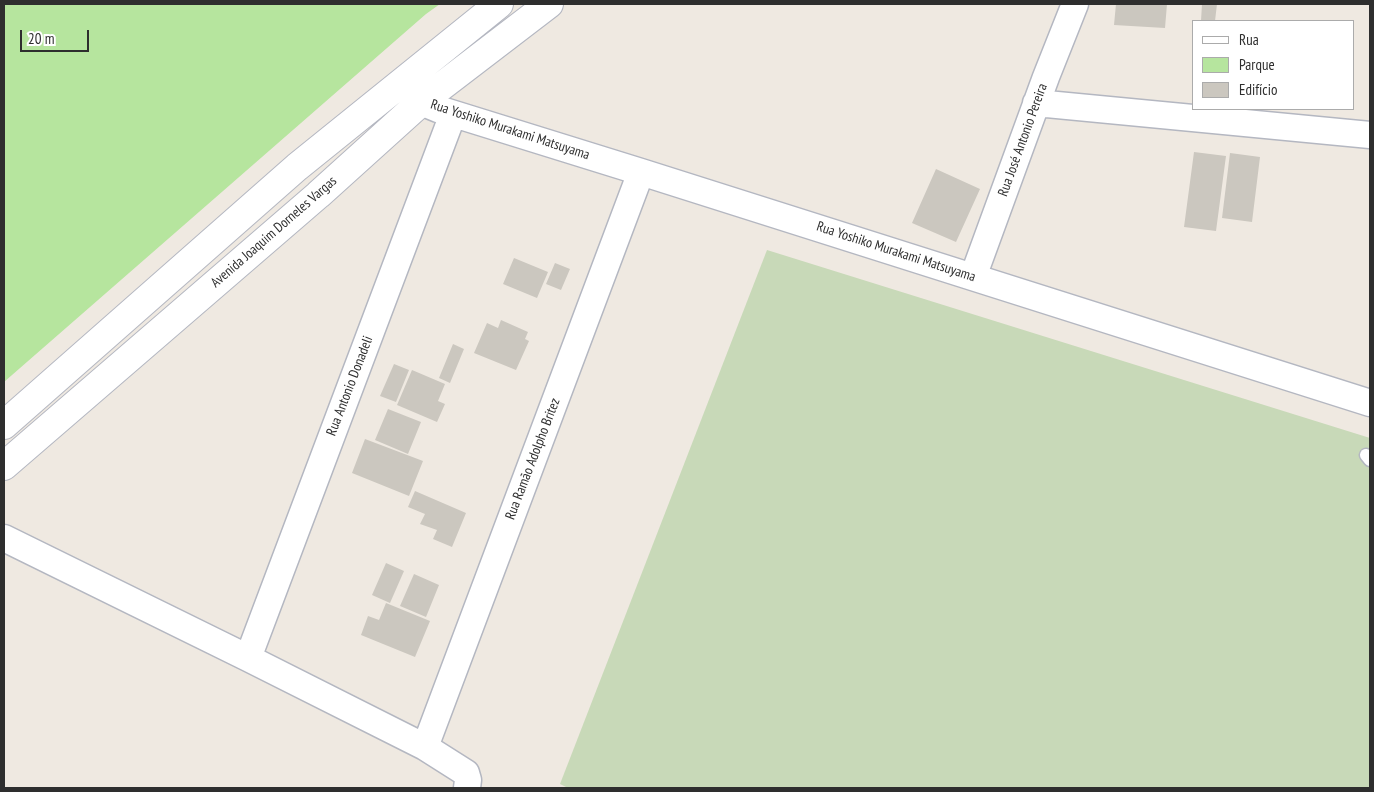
<!DOCTYPE html>
<html>
<head>
<meta charset="utf-8">
<style>
	body { margin:0 }
	#map { position:relative; width:1374px; height:792px; overflow:hidden; background:#efe9e1; font-family:"PT Sans Narrow",sans-serif }
	canvas { display:block }
	.frame { position:absolute; inset:0; border:5px solid #2e2e2e; pointer-events:none }
	.legend { position:absolute; left:1192px; top:20px; width:162px; height:90px; box-sizing:border-box; background:#fff; border:1px solid #ababab; margin:0; padding:6px 9px; list-style:none; font-size:15px; color:#2e2e2e }
	.legend li { display:flex; align-items:center; gap:10px; height:25px }
	.legend b { width:25px; border:1px solid #ababab }
	.scale { position:absolute; left:20px; top:30px; width:69px; height:22px; box-sizing:border-box; border:2px solid #2e2e2e; border-top:0; padding-left:6px; font-size:15px; line-height:18px; white-space:nowrap; color:#2e2e2e; -webkit-text-stroke:4px #fff; paint-order:stroke }
</style>
</head>
<body>
<div id="map">
<canvas width="1374" height="792"></canvas>
<div class="frame"></div>
<ul class="legend">
<li><b style="height:6px;background:#fff"></b>Rua</li>
<li><b style="height:14px;background:#b6e59e"></b>Parque</li>
<li><b style="height:14px;background:#cbc7bf"></b>Edifício</li>
</ul>
<div class="scale">20 m</div>
</div>
<script>
const ctx = document.querySelector('canvas').getContext('2d');
ctx.lineJoin = 'round';
function fillPath(path, color) { ctx.fillStyle = color; ctx.fill(path, 'evenodd'); }
function strokePath(path, color, width, dash) { ctx.strokeStyle = color; ctx.lineWidth = width; ctx.lineCap = dash ? 'butt' : 'round'; ctx.setLineDash(dash || []); ctx.stroke(path); }
function label(font, color, halo, rows, align = 'center') {
  ctx.font = font + ' "PT Sans Narrow",sans-serif'; ctx.lineWidth = 5; ctx.setLineDash([]); ctx.textBaseline = 'middle'; ctx.strokeStyle = halo; ctx.fillStyle = color; for (const [text, x, y, turn = 0] of rows) {
    ctx.save(); ctx.translate(x, y); ctx.rotate((+turn || 0) * Math.PI / 180); ctx.textAlign = isNaN(turn) ? turn : align; if (halo) ctx.strokeText(text, 0, 0); ctx.fillText(text, 0, 0); ctx.restore();
  }
}
fillPath(new Path2D(`
	M4,4h436l-14,10 -422,368z`), '#b6e59e');
fillPath(new Path2D(`
	M767,250l603,188v350h-802l-8,-4z`), '#c8d9b8');
fillPath(new Path2D(`
	M1116,4h51l-2,24 -51,-3z
	M1202,4h15l-2,17h-14z
	M1194,152l32,4 -10,75 -32,-4z
	M1230,153l30,4 -8,65 -30,-4z
	M936,169l44,20 -24,53 -44,-19z
	M514,258l34,14 -11,26 -34,-14z
	M555,263l15,6 -9,21 -15,-6z
	M501,320l27,12 -3,7 4,2 -13,29 -42,-17 13,-30 11,5z
	M453,344l11,5 -14,34 -11,-5z
	M394,364l15,6 -13,32 -16,-6z
	M412,370l33,14 -7,17 7,3 -8,18 -40,-17z
	M388,409l33,13 -13,32 -33,-14z
	M365,439l58,22 -14,35 -57,-23z
	M415,491l51,22 -14,34 -19,-8 4,-9 -17,-6 5,-10 -17,-7z
	M386,563l18,8 -14,32 -18,-8z
	M414,574l25,11 -13,32 -26,-11z
	M386,603l44,18 -15,36 -54,-22 7,-19 11,4z`), '#cbc7bf');
const service = new Path2D(`
	M1366,455l4,5`);
const minor = new Path2D(`
	M421,102l17,7 203,63 729,231
	M1036,103l334,32
	M973,277l73,-200 29,-73
	M4,538l244,120 177,89 41,26 2,7 -1,8
	M248,658l205,-544
	M425,747l216,-575`);
const tertiary = new Path2D(`
	M4,425l293,-258 202,-163
	M4,466l314,-271 103,-93 128,-98`);
strokePath(service, '#b4b7c1', 15);
strokePath(minor, '#b4b7c1', 29);
strokePath(tertiary, '#b4b7c1', 30);
strokePath(service, '#fff', 12);
strokePath(minor, '#fff', 26);
strokePath(tertiary, '#fff', 28);
label('14px', '#2e2e2e', '#fff', [
	["Rua Yoshiko Murakami Matsuyama",510,130,18],
	["Rua José Antonio Pereira",1023,140,-70],
	["Avenida Joaquim Dorneles Vargas",274,232,-41],
	["Rua Yoshiko Murakami Matsuyama",896,252,18],
	["Rua Antonio Donadeli",350,386,-69],
	["Rua Ramão Adolpho Britez",533,459,-69]
]);
</script>
</body>
</html>
